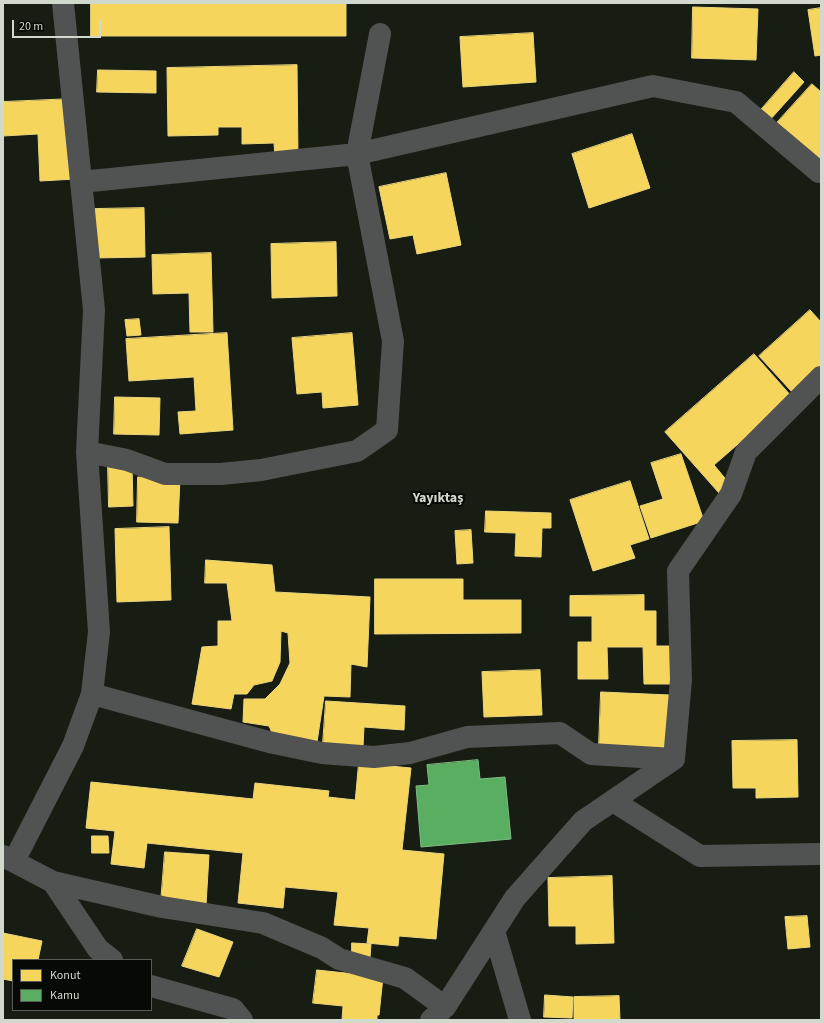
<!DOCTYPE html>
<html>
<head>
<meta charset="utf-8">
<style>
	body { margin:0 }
	#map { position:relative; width:824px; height:1023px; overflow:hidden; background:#181d13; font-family:"Source Sans 3",sans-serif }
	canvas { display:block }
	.frame { position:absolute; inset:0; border:4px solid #d1d8cc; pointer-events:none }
	.legend { position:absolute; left:12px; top:959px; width:140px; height:52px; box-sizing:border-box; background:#060904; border:1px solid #575c54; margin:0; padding:5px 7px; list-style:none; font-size:12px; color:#d1d8cc }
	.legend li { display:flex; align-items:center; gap:8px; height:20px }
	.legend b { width:20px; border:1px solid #575c54 }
	.scale { position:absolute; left:12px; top:20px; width:89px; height:18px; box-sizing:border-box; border:2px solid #d1d8cc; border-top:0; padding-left:5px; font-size:12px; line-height:14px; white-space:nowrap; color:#d1d8cc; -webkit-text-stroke:3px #060904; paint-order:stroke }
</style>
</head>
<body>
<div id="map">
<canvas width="824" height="1023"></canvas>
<div class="frame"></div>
<ul class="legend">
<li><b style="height:11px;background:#f6d55c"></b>Konut</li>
<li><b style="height:11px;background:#5aae61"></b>Kamu</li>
</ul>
<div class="scale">20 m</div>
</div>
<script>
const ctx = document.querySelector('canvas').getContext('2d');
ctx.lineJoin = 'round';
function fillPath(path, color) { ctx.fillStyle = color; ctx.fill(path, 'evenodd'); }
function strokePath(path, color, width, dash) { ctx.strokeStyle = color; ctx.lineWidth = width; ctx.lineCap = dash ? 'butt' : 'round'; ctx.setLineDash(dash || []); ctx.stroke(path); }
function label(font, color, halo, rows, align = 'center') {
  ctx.font = font + ' "Source Sans 3",sans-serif'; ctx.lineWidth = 4; ctx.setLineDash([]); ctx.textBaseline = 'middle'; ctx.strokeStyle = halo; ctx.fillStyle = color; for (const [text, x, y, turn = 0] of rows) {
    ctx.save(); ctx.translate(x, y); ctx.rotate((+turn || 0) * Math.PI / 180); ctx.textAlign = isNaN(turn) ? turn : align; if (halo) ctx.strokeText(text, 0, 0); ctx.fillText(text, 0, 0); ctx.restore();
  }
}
const homes = new Path2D(`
	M91,3h255v33h-255z
	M693,7l65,2 -2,51 -64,-2z
	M821,8v47l-6,1 -7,-46z
	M533,33l3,49 -73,5 -3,-50z
	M297,65l1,92h-23l-1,-14 -32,1v-17h-24v8l-50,1 -1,-68z
	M98,70l58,1v22l-59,-1z
	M794,72l10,10 -35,39 -10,-9z
	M812,84l9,8v66l-5,5 -42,-37z
	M72,99l4,80 -36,2 -2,-47 -35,2v-34z
	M632,134l18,54 -61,20 -17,-54z
	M446,173l15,72 -44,9 -4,-19 -23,4 -11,-52z
	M144,208l1,49 -49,1 -1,-49z
	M336,242l1,54 -65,2 -1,-54z
	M211,253l2,79h-23l-1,-39 -36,1 -1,-39z
	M810,310l11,12v43l-29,27 -33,-36z
	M139,319l2,16 -14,1 -2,-16z
	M227,333l6,97 -53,4 -2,-22 18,-1 -2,-34 -65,4 -3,-42z
	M352,333l6,72 -35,3 -1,-16 -25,2 -5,-56z
	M754,354l38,43 -78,68 15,18 -10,10 -54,-61z
	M115,397l45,1 -1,37 -45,-1z
	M681,454l23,67 -53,17 -11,-32 23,-7 -12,-36z
	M108,466h24l1,40 -24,1z
	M138,477l42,2 -2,44 -41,-1z
	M630,481l19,58 -19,6 5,13 -42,13 -23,-71z
	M486,511l65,2v15h-9l-1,29 -26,-1 1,-23 -31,-1z
	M169,527l2,73 -54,2 -2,-73z
	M471,530l2,33 -16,1 -2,-33z
	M206,560l66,5 3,27 95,5 -3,70 -16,-3 -1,33 -26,-1 -7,46 -43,-5 -5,-11 -26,-4 1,-23h21l15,-15 10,-21 -2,-30 -7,-2 -1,31 -8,19 -18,4 -7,9h-13l-3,15 -39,-5 10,-57 16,-1v-25h14l-5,-38h-22z
	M375,579h88v21h58v33l-146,1z
	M644,595v16h12v35h14v38h-26l-1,-37h-36l1,32h-30v-37h14v-26h-22v-20z
	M540,670l2,45 -58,2 -2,-45z
	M601,692l69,3 -2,53 -69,-2z
	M326,701l79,5 -1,24 -40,-3 -1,20 -40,-3z
	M797,740l1,57 -42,1v-10h-23l-1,-47z
	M359,763l52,5 -9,82 42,4 -8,85 -37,-3 -1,10 -31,-3 2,-15 -35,-3 4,-33 -53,-5 -2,21 -45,-5 5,-50 -96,-10 -3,25 -33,-4 4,-33 -29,-3 5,-46 162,17 2,-16 74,8 -1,6 27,3z
	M92,836h16l1,17h-17z
	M165,852l44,3 -3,50 -45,-3z
	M612,876l2,67 -38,1v-18h-27l-1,-48z
	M807,916l3,31 -22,2 -3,-32z
	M197,929l36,13 -14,35 -37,-11z
	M3,933l39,8 -4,19h-25v21l-10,-2z
	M352,943l19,1 -1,14 -18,-1z
	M317,970l66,7 -4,38h-2v5h-35l1,-14 -30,-3z
	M545,995l28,2 -1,21 -28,-1z
	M619,996l1,24h-46v-23z`);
fillPath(homes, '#f6d55c');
strokePath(homes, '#ebd67e', 1);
const public = new Path2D(`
	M478,760l2,19 25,-2 6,62 -90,8 -5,-61 13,-1 -2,-20z`);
fillPath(public, '#5aae61');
strokePath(public, '#7ebb81', 1);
strokePath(new Path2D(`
	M81,182l276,-28 296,-68 83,16 83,70h2
	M87,452l40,8 38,14h56l40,-4 96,-19 30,-21 6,-89 -36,-187 23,-120
	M92,694l177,48 53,11 52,4 36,-4 57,-16 93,-4 31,21 83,5
	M613,801l87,55 118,-2
	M3,856l50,26 45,67 14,11
	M14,861l59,-115 19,-52 7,-62 -12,-180 7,-142 -31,-307
	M53,882l109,25 101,16 59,25 17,11 66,19 40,29
	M494,931l26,89
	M151,986l82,23 9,11
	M431,1020l14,-13 70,-109 68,-77 91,-62 7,-79 -3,-109 53,-77 15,-42 75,-75`), '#515252', 22);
label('bold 14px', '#d1d8cc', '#060904', [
	["Yayıktaş",438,499]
]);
</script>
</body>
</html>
